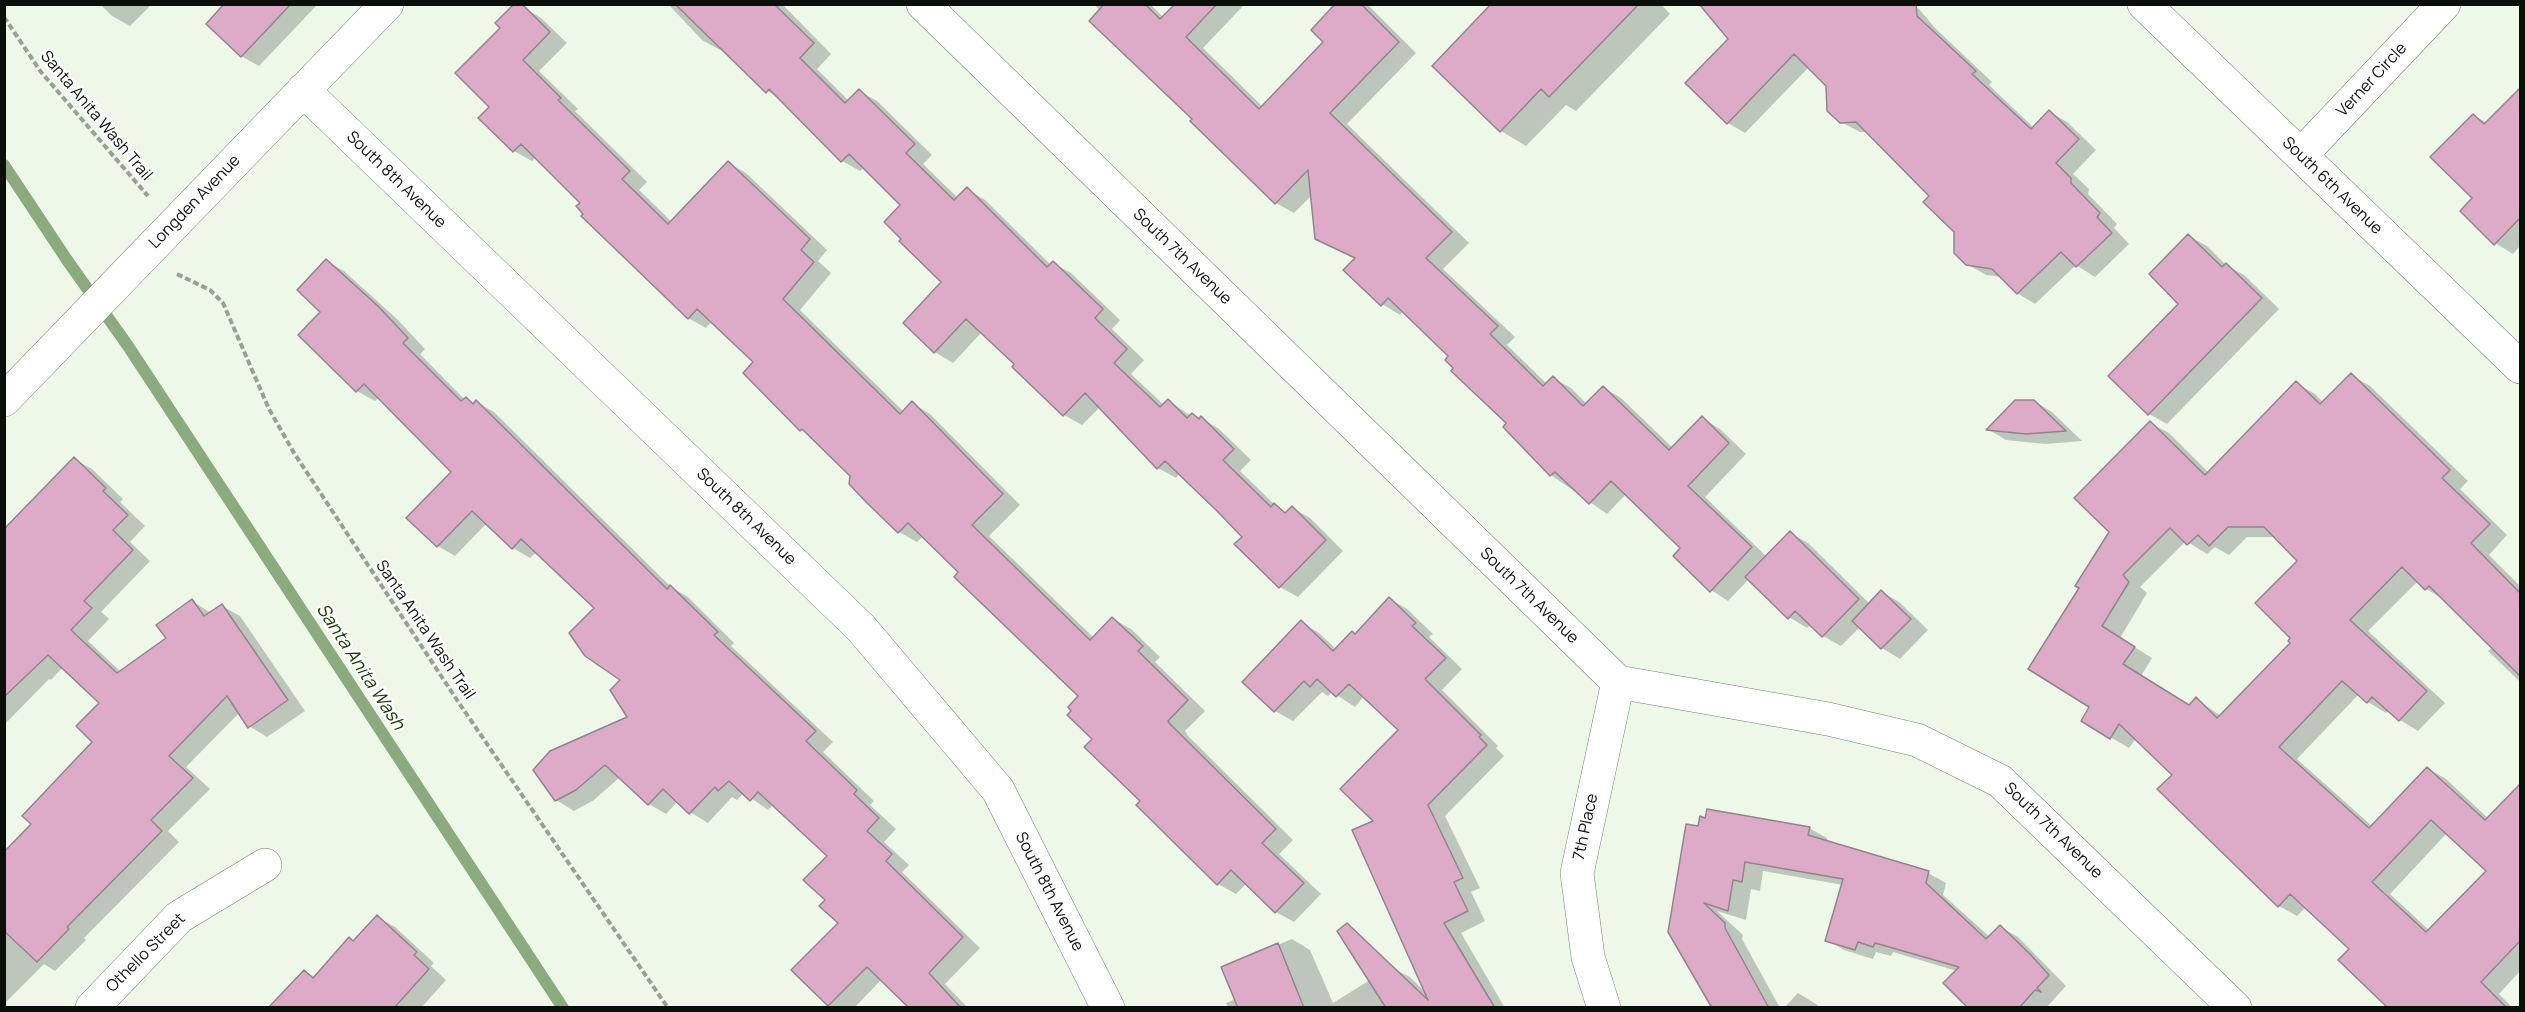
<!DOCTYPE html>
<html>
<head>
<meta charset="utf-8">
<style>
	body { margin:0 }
	#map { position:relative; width:2525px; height:1012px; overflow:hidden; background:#edf8e9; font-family:Manrope,sans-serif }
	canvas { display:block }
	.frame { position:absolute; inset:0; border:6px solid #0b0f0a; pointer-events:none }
</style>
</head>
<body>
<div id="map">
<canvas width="2525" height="1012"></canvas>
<div class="frame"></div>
</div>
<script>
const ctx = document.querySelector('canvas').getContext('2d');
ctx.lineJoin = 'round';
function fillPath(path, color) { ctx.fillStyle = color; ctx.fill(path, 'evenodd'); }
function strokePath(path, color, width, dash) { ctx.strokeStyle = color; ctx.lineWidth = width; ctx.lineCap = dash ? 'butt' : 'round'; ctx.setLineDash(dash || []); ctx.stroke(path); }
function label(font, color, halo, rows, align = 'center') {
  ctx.font = font + ' Manrope,sans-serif'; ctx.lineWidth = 5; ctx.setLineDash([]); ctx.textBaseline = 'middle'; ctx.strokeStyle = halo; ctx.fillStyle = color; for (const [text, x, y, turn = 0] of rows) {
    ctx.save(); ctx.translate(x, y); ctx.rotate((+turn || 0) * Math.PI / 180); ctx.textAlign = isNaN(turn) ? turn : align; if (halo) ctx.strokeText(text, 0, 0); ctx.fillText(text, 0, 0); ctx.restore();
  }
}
fillPath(new Path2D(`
	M100,4h52l-22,22 -18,-10z
	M226,4h92l-59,62 -18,-10z
	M668,4h114l49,50 -14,15 32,32 10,-10 18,10 55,54 -9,9 35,34 9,-9 18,11 66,65 2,-2 18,10 49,47 -8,9 32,31 -13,14 33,31 5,-4 22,15 10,2 18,11 32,31 -11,11 35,34 12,8 5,-5 18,10 33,33 -45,46 -18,-10 -36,-50 -64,-64 -4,5 -18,-10 -58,-61 -18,18 -18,-10 -50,-48 2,-3 -34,-32 -29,31 -18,-11 -30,-29 38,-41 -40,-43 -1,-34 -38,-38 -4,4 -18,-10 -60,-61 -15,-9 -45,-43 -2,2 -18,-10z
	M1094,4h56l14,14 13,-14h68l-42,44 60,59 63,-65 11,-38h30l49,49 -69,71 122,119 -26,26 72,68 -8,8 40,39 6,-6 18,10 16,16 16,-17 18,11 52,50 29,-30 18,11 26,25 -41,43 62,60 23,-24 18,10 62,61 12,-12 17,10 29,28 -28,29 -18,-11 -22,-21 -19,19 -18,-10 -12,-12 -4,4 -18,-11 -40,-38 -21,22 -17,-11 -28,-42 -57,-54 -19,20 -56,-39 -43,-52 -53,-55 -5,-12 -47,-45 -3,4 -18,-11 -26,-45 -40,-21 -4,-43 -18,18 -18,-10 -84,-82 2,-2z
	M1530,4h131l9,10 -94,97 -10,-6 -40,41 -25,-15z
	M1708,4h203l8,5 16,19 57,54 -3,3 45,43 16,-16 17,10 29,28 -23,24 16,15 -1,5 29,30 -3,4 15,16 -34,33 -19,-12 -41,39 -18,-11 -15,-16 -16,-2 -19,-11 -12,-32 -24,-36 -63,-64h-8l-19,-10 -14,-37 -18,-18 -64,66 -17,-10 2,-83z
	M523,7l18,11 26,25 -28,28 39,38 -3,2 72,71 -8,8 33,32 56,-59 18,10 81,77 -9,11 13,12 -31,37 104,102 8,-9 18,11 90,91 -31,31 105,102 19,-19 18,10 29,28 -5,5 50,49 -20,20 3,5 105,104 -14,14 42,40 -27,28 -18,-10 -29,-29 -11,11 -18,-10 -76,-83 -48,-62 -13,-43 -158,-160 -6,6 -18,-10 -31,-30 -17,-26 -40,-41 -10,-5 -46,-68 -43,-41 -6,7 -18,-10 -152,-161 -4,4 -18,-10 -23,-44z
	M2520,90v156l-7,8 -18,-11 -21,-45 -1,-83 14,8z
	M2189,236l18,10 19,19 18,10 35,34 -112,115 -18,-10 32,-110z
	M326,261l18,10 53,48 28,30 -5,5 45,46 10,4 1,-2 18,10 177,175 17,10 46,46 -3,3 102,96 -10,10 51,49 -4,4 26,24 -12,13 25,23 -7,7 78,76 -35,36 23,24h-57l-29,-29 -28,29h-21l-4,-3 11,-82 -13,-23 2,-44 -55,-52 -6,6 -24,-17 -7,7 -5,-3 -24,26 -18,-11 -12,-11 -12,13 -17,-10 -29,-27 -26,23 -20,11 -18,-11 73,-82 -7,-39 -26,-71 -59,-56 -7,6 -17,-10 -26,-25 -32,33 -17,-10 15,-74 -74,-75 -4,4 -18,-10z
	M2351,375l19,11 98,95 -8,8 47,46 -18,20 31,31v96l-32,-31 5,-4 -48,-47 -19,-11 -8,-8 -50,50 77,72 -27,28 -18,-11 -11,-10 -3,3 -18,-11 -9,-8 -62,65 76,68 54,-59 19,11 43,40 31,-32v184l-21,23 14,14h-123l-39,-59 -45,-42 -9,9 -18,-10 -105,-131 -38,-37 -7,10 -19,-11 -19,-30 -10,-119 30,-56 39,-109 19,10 40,40 87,-90 19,11 9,9zM2247,537h29l24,24 -8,82 -71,73 -25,-17 -6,7 -49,-30 11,-18 -32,-20 27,-45 -7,-6 46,-46 21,13 8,-7 14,8zM2447,833l41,38 -58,60 -40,-37z
	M2034,401l18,11 30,29 -37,3 -39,-4 -17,-10z
	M74,459l18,10 31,30 -3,3 25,24 -15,16 20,19 -49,51 8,7 -21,22 33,31 47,-33 24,-38 19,12 11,-7 18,10 65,95 -38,26 -18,-11 -9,-14 -54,55 24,22 -42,42 11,11 -95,96 2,2 -31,31 -11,-7 -40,40v-150l29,-30 61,-82 7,-39 -38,-36 -12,13 -2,-1 -45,46v-195z
	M1390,599l17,10 26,25 -4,3 33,32 -20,21 56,56 -2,2 8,8 -59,60 35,72 -9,4 14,29 -24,12 44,75h-277l-2,-5 10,-4 -13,-31 69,-29 18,11 23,53 58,-36 19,10 17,17 -51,-173 24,-91 -36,-34 -9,11 -23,-15 -4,4 -6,-4 -29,29 -18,-10 -31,-29 57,-60 18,11 18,17 18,-15z
	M1687,826l122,2 18,10v4l101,31 18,10 -3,12 47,42 10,-10 18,10 48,49 -20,22h-76l-13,-37 -64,-19 -2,4 -15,-4 -3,7 -29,-9 -17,-10 16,-55 -80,-14 -3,20 -9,-2 -5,31 -29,-9 26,24 -1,4 38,69h-67z
	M377,917l18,10 39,36 -3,3 15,14 -25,28h-151l35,-36 10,5 39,-35z
	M1798,993l18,11 4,4h-36z`), '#0003');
strokePath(new Path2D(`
	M4,165l63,95 61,86 435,662`), '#8baa7e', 12);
const building = new Path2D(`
	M224,4h67l-50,53 -35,-33z
	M514,4h8l28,28 -27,28 38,38 -3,2 72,71 -8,8 46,45 60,-63 82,78 -9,11 13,12 -31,37 117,115 12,-13 91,93 -31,31 118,115 22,-23 31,29 -5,5 50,49 -20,21 2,3 106,105 -14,14 42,40 -29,30 -44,-43 -14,15 -81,-80 4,-4 -56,-54 8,-8 -25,-24 4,-4 -3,-4 10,-11 -124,-119 4,-5 -50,-49 -10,10 -31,-30 -18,-19 1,-8 -48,-47 -2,2 -57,-58 10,-11 -56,-53 -9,10 -107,-103 2,-2 -7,-8 4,-3 -59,-59 -8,8 -35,-34 11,-11 -34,-34 45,-45 -5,-5z
	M675,4h99l40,39 -14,15 45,45 14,-14 56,55 -9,9 48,47 13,-13 80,80 6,-6 50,48 -8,9 32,31 -13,14 46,44 8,-8 19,19 5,-5 7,6 2,-3 33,33 -11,11 48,47 3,-4 11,10 7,-7 34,34 -47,48 -45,-44 8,-7 -25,-26 -52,-50 -8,8 -72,-76 -22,23 -51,-49 2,-3 -48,-45 -32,34 -31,-30 38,-41 -42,-41 2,-2 -17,-17 16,-17 -51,-51 -8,8 -72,-73 -3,4z
	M1104,4h41l15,15 15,-15h42l-31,33 73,72 64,-67 -12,-12 24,-26h26l38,38 -69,71 122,119 -26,26 72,68 -8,8 53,52 10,-10 30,30 20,-20 66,64 33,-34 27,27 -41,43 64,61 -42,45 -37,-36 7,-8 -69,-67 -22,23 -34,-32 -5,4 -47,-49 3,-4 -55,-52 2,-3 -8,-8 3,-4 -60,-58 -7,8 -38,-36 12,-12 -40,-19 -7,-69 -33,34 -85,-83 2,-2 -103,-98z
	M1491,4h148l-90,93 -8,-8 -41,43 -68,-66z
	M1699,4l217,1 1,11 59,55 -4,3 59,55 18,-19 30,29 -23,24 15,15v5l29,30 -3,4 15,16 -36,34 -15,-15 -44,42 -25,-25 -26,-4 -12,-12v-21l-31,-30 6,-6 -73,-74 -16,1 -13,-12 -1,-25 -32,-32 -67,70 -42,-41 43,-44z
	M2520,88v130l-26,27 -34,-34 12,-13 -42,-41 43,-43 11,10z
	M2188,234l34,33 4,-4 36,35 -114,117 -40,-39 70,-72 -29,-30z
	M326,259l53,48 29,31 -5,5 58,58 5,-4 7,7 3,-4 191,189 3,-4 48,47 -4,3 102,96 -10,10 51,49 -3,4 25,24 -12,13 25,23 -6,7 77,76 -34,36 32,35h-52l-42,-41 -39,39 -37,-36 47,-47 -19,-17 6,-6 -22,-20 24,-24 -69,-64 -8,9 -21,-20 -11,10 -3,-4 -26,27 -26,-25 -15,16 -43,-40 -29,25 -21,11 -22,-31 17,-19 77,-34 -17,-27 10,-10 -35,-24 -16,-23 25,-25 -73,-69 -9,10 -40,-38 -35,36 -31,-29 45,-46 -87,-88 -8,8 -58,-57 22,-23 -23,-22z
	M2351,373l99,97 -8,8 48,46 -19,19 49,50v83l-91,-90 -4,4 -23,-23 -52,53 77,71 -28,30 -27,-24 -5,6 -25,-22 -63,66 90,81 58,-61 58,53 35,-36v157l-39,41 26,26h-119l-50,-48 11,-11 -59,-55 -12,13 -121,-118 15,-14 -53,-51 -9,15 -29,-18 8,-14 -61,-38 51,-81 -4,-2 34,-54 -35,-34 76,-77 55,54 91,-94 24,23zM2228,527h36l33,34 -42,42 35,35 -2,3 2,2 -73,75 -21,-21 -7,8 -66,-41 12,-17 -33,-21 27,-44 -6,-7 47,-47 17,17 11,-10 11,11zM2431,820l55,51 -60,61 -54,-50z
	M2015,400h19l32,31 -40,3 -40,-4z
	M74,457l32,31 -3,3 25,24 -15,15 20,20 -49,51 8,7 -21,22 46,43 49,-35 -10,-13 36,-26 12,17 18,-12 66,96 -40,28 -21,-32 -58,60 24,22 -42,42 11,11 -95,96 2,2 -32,33 -33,-31v-79l27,-28 -9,-8 70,-74 -16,-16 23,-23 -51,-48 -44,42v-168z
	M1790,531l69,68 -37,38 -27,-26 -7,8 -43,-42z
	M1881,590l30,29 -30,30 -29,-28z
	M1389,597l27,26 -4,3 34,32 -21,21 56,56 -2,2 8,8 -59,60 35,73 -9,4 14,29 -24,12 51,85h-109l-49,-77 10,-8 81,77 -76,-170 21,-9 -33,-32 58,-59 -49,-46 -13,13 -19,-18 -7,8 -6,-6 -30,31 -32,-30 59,-62 32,31 19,-20 3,3z
	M1707,809l103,18 -2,8 121,36 -3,12 60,56 14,-14 30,29 19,21 -12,13 4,4 -6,-2 -16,18h-51l-25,-25 16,-16 -84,-24 -2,4 -15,-5 -3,8 -30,-9 18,-62 -98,-17 -3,20 -9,-2 -5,31 -24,-8 21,20v5l44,80h-57l-44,-76 18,-108 12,2 2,-10 5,2z
	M377,915l40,37 -3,3 15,14 -35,39h-126l36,-38 9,8 36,-41 4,4z
	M1278,943l26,65h-66l-17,-41z`);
fillPath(building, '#ddaac8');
strokePath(building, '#93848c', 1.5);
const minor = new Path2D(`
	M923,4l695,678 210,37 89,21 83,41 235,227
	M2144,4l376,363
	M303,90l558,538 137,162 110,218
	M2301,155l143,-151
	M4,400l383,-396
	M92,1008l87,-91 86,-52
	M1604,1008l-16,-51 -11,-84 41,-191`);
strokePath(minor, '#767f72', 34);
strokePath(new Path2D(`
	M4,17l37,55 107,124
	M177,274l33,16 13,13 46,106 25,44 167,253 207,302`), '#97a094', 4, [6, 3]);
strokePath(minor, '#fff', 33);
label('16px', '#0b0f0a', '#fff', [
	["Verner Circle",2372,80,-47],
	["Santa Anita Wash Trail",96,116,50],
	["South 8th Avenue",396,180,44],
	["South 6th Avenue",2332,186,44],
	["Longden Avenue",195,202,-46],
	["South 7th Avenue",1182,257,44],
	["South 8th Avenue",746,517,44],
	["South 7th Avenue",1529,596,44],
	["Santa Anita Wash Trail",425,630,56],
	["7th Place",1586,827,-78],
	["South 7th Avenue",2053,831,44],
	["South 8th Avenue",1049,892,63],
	["Othello Street",146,953,-45]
]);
label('italic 18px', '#184000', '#fff', [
	["Santa Anita Wash",360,667,57]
]);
</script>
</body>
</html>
